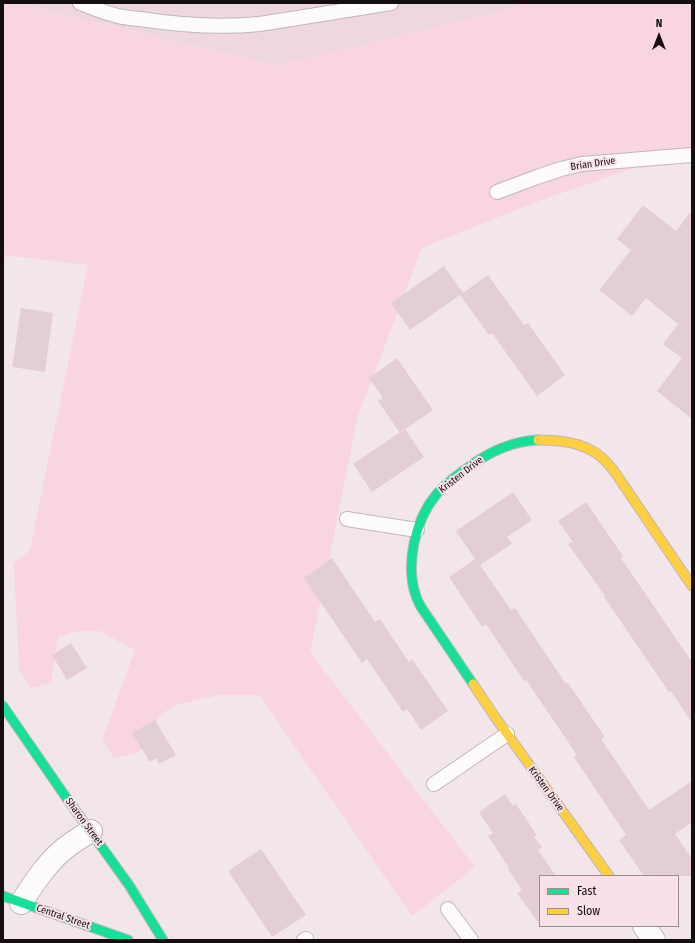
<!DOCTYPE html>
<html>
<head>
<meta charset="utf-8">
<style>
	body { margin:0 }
	#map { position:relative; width:695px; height:943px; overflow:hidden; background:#f3e6ea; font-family:"Fira Sans Condensed",sans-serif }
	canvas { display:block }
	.frame { position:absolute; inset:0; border:4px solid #150e10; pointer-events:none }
	.legend { position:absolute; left:539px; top:875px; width:140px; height:52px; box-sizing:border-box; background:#f8e1e7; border:1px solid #9d8d91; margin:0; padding:5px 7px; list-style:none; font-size:12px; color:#150e10 }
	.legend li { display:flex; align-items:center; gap:8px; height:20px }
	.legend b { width:20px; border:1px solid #9d8d91 }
	.north { position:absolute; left:639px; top:16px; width:40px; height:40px; -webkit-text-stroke:3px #f8e1e7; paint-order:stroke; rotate:0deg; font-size:11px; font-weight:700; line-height:16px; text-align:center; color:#150e10 }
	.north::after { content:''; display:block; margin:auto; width:14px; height:18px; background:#150e10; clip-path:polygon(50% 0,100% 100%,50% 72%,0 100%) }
</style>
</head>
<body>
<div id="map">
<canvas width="695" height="943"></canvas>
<div class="frame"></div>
<ul class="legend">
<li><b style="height:5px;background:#16e098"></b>Fast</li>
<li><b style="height:5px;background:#ffcf43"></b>Slow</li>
</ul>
<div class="north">N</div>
</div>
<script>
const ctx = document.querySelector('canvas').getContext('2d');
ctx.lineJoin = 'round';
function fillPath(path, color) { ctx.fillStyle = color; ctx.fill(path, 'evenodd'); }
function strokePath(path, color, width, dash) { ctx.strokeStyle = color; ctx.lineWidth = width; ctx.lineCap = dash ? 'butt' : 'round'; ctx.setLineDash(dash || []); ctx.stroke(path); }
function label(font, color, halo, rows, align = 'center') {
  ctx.font = font + ' "Fira Sans Condensed",sans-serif'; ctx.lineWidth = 4; ctx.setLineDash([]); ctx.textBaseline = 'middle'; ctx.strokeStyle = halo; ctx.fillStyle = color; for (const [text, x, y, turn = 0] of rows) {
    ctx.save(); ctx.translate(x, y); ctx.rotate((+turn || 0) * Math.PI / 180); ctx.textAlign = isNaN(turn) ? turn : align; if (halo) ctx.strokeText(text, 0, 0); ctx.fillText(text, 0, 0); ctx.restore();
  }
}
fillPath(new Path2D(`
	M15,3h506l-2,4 -241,59z`), '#eed8de');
fillPath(new Path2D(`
	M3,3h12l263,63 241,-59 2,-4h171v145l-162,56 -108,44 -64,168 -48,236 165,215 -63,49 -153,-221h-40l-46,11 -16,12 -5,21 -15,14 -23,5 -12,-18 33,-90 -36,-19h-21l-20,6 -7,46 -21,5 -11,-18 -5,-107 16,-13 58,-285 -82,-10 -3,7z`), '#f8d5df');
fillPath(new Path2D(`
	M643,205l33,26 16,-21v209l-35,-28 25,-33 -19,-14 15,-20 -32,-26 -14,18 -33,-26 32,-40 -14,-11z
	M444,266l19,27 -53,37 -19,-27z
	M488,275l36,50 4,-2 37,52 -28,21 -45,-63 -3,2 -29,-40z
	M21,308l32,5 -8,59 -33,-5z
	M397,358l36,52 -33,23 -22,-32 5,-3 -14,-20z
	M405,429l19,28 -52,35 -19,-28z
	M513,492l19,28 -25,17 5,7 -32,21 31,45 4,-2 51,76 2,-1 37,54 -4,2 48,71 43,-29v41l-17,12 17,25v17h-48l-25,-36 7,-5 -52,-78 3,-2 -51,-75 -2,1 -38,-57 -4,3 -33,-50 26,-18 -19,-28z
	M586,502l37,54 -2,2 71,104v61l-21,-32 -2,1 -65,-95 1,-1 -37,-52 5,-2 -15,-21z
	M332,558l43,64 5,-3 29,43 3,-3 36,52 -27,19 -14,-21 -4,3 -36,-53 -5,4 -58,-85z
	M71,643l16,25 -20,12 -15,-25z
	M155,720l21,35 -17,9 -3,-6 -6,4 -18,-29z
	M505,794l8,12 3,-2 21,31 -3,2 8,10 -4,3 18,26h-16v49l-23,-32 5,-3 -14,-21 1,-1 -21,-32 5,-3 -14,-21z
	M261,849l45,66 -34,22 -44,-66z`), '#e4ced5');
const lane = new Path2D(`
	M80,3c13,5 25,10 38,13 7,2 15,2 22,3 39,6 80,9 120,5l131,-21
	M497,192l40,-15 24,-8 21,-5 110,-9
	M347,519l70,11
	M434,784l73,-50
	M448,909l23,31
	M304,940l2,-1`);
const street = new Path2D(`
	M21,903c14,-22 29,-45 51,-60 6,-4 12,-8 19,-12
	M644,926l10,14`);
const fast = new Path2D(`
	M473,684l-52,-77c-2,-4 -4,-7 -5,-11 -11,-31 -1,-76 20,-101 8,-10 19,-18 30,-26 21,-16 44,-28 72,-29
	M3,706l60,87 66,92 34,55
	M3,896l125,44`);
const slow = new Path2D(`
	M538,440c21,0 46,2 63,17 5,4 9,9 13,14l78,115
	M473,684l22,33 114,159`);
strokePath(lane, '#c1b7ba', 16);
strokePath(street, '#c1b7ba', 24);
strokePath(fast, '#c1b7ba', 11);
strokePath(slow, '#c1b7ba', 11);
strokePath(lane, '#fdfbfc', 14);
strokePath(street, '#fdfbfc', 22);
strokePath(fast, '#16e098', 9);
strokePath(slow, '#ffcf43', 9);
label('10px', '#150e10', '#f8e1e7', [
	["Brian Drive",593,164,-8],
	["Kristen Drive",461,475,-38],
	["Kristen Drive",546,789,54],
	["Sharon Street",84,822,54],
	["Central Street",63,917,19]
]);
</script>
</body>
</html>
